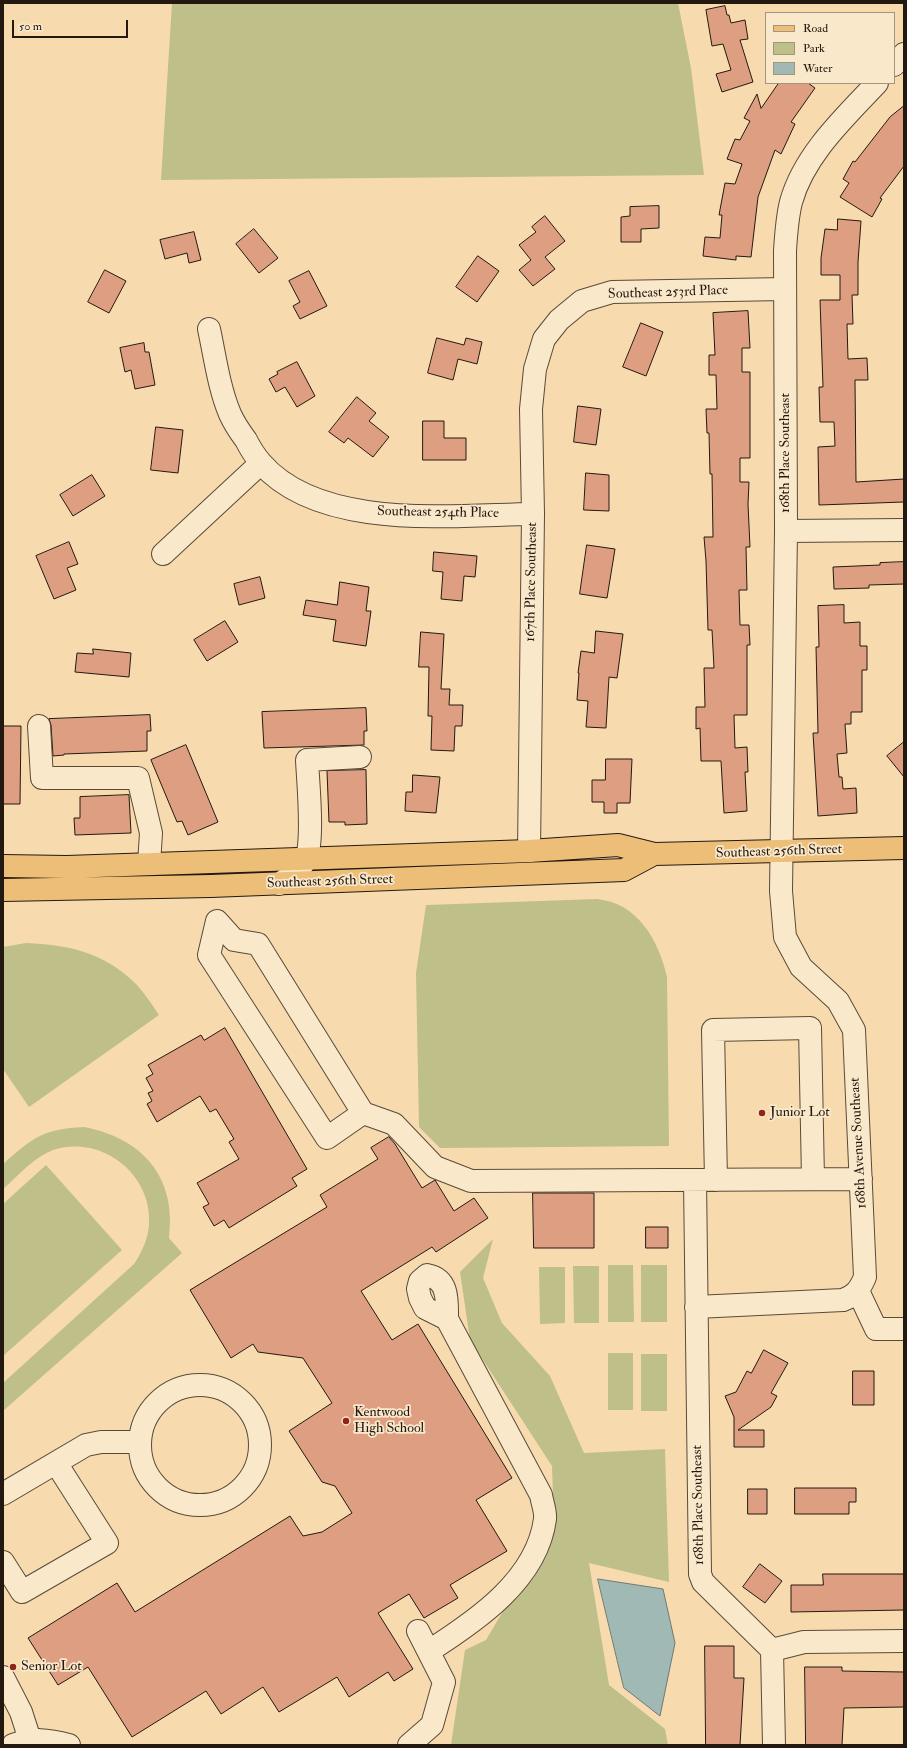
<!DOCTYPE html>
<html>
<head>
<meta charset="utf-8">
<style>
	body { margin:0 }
	#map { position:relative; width:907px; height:1748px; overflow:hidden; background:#f7dbaf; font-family:"IM FELL Double Pica",serif }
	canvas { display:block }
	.frame { position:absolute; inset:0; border:4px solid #241911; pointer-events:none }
	.legend { position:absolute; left:765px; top:12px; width:130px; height:72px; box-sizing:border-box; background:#fae8cb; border:1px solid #a49581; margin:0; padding:5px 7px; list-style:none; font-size:12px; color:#241911 }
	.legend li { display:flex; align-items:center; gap:8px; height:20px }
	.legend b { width:20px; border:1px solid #a49581 }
	.scale { position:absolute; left:12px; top:20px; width:116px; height:18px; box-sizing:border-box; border:2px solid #241911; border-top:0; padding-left:5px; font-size:12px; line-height:14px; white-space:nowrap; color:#241911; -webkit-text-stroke:3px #fae8cb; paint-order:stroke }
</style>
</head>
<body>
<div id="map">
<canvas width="907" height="1748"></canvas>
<div class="frame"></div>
<ul class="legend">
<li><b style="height:5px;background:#ecbe78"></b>Road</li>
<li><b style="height:11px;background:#bfbf89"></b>Park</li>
<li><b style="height:11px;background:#a0b9b4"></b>Water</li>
</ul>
<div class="scale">50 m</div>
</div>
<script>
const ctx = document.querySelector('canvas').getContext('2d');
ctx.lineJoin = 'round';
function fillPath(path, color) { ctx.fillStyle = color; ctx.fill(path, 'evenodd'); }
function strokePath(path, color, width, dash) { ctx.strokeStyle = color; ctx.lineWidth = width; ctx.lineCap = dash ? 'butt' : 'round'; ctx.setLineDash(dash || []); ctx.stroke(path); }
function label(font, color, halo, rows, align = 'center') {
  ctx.font = font + ' "IM FELL Double Pica",serif'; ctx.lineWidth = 3.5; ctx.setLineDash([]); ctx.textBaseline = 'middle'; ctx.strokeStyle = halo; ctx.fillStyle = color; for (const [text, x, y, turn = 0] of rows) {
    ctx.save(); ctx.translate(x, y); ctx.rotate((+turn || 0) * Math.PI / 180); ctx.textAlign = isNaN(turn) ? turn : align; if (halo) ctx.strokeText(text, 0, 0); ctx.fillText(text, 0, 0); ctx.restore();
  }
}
fillPath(new Path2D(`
	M172,3h506l13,65 13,107 -543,5z
	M597,899c41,4 62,42 70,78l2,169 -229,2 -21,-21 -3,-154 10,-68z
	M26,943c43,2 77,9 109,40 9,9 17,22 24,32l-130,92 -26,-38v-122z
	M84,1127c58,11 93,50 85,111l13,15 -179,158v-28l131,-119c8,-12 14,-25 15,-39 4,-51 -48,-91 -96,-75 -19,7 -35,26 -50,39v-25c30,-26 39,-35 81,-37z
	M46,1165l76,85 -119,106v-152z
	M493,1239l-10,39 19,45 48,53 34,77 81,-4 4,133 -80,-19 20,122 56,44 3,16h-217l14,-95 21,-10 68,-115 -2,-59 -82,-126 -10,-68z
	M608,1265h25l1,57h-26z
	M641,1265h26v57h-26z
	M573,1266h26v57h-25z
	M539,1267h26v56l-25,1z
	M608,1353h25v57h-25z
	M641,1354h26v57h-26z`), '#bfbf89');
const water = new Path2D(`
	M598,1579l65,10 12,54 -15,73 -36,-28z`);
fillPath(water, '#a0b9b4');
strokePath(water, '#6e7973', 1);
const building = new Path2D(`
	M725,6l2,9h2l2,8 14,-3 3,19 -8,1 13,42 -31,10 -6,-18 15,-4 -8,-26 -11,2 -6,-36z
	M779,83h29l7,5 -24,34 4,2 -14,30 -6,-4 -17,47 -7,60 -15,-1v4l-33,-4 2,-19 15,1 2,-23h-3l6,-32 10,1 7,-20 -15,-5 8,-20 5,1 10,-19 -6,-3 13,-24 4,14z
	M904,106v60l-24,32 2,1 -10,18 -32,-20 9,-14 -6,-4 10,-18 2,1 35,-45z
	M659,206v22l-18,1v13h-20v-25l9,-1v-9z
	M545,216l20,25 -20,16 10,12 -22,17 -14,-16 12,-10 -12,-15 17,-13 -4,-5z
	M838,219l23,2 -3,41v33h-6l1,29h-6l1,35 19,-1 1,22h-13l1,102 48,-3v23l-85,3 -1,-58 17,-1 -1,-24h-14l-1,-35h4l-3,-87h20v-25h-19v-17l4,-29 12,1z
	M254,229l24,29 -19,15 -23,-29z
	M194,232l7,28 -12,3 -2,-10 -22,6 -5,-19z
	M478,256l21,15 -22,31 -21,-15z
	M105,270l21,11 -17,32 -21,-11z
	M309,271l18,35 -27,13 -7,-13 7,-4 -11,-21z
	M748,311l2,37h-8v24h8v86h-10v24h9l-1,22 2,43h-4l1,43h-8l1,35h9l1,20h-3v70h-13l1,33 12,-1 1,25h-3l2,39 -23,2 -3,-52h-20l-1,-33 -4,1v-22h9l-1,-39h10l-2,-38h-4l-2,-69 -2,-24h9l-1,-63h-2l-1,-41h-2l-1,-24h11l-1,-34h-7v-20h6l-2,-42z
	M641,323l22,9 -17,44 -23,-9z
	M437,338l27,7 2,-7 16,4 -5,22 -19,-5 -5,21 -25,-7z
	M144,343l1,9h4l6,33 -20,4 -4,-19 -6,2 -5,-24z
	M297,362l18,34 -18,11 -12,-20 -9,5 -7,-13 9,-5 -1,-2z
	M357,397l19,16 -7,8 20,16 -16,20 -25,-19 -4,5 -15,-11z
	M578,406l23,3 -5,36 -22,-3z
	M423,421h21v17h22v22h-43z
	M156,427l27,3 -5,43 -27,-3z
	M586,473l23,2v36l-25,-1z
	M92,475l13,21 -32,20 -13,-21z
	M69,542l9,22 -11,4 9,22 -22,9 -18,-43z
	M587,545l28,4 -8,49 -27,-4z
	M434,552l43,4 -2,21 -11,-1 -2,25 -21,-2 2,-27 -10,-1z
	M904,562v22l-35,1v3l-35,1 -1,-22 47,-2v-2z
	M260,577l5,21 -26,7 -5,-21z
	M340,582l29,5 -3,24h5l-5,35 -33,-5 3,-21 -33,-5 3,-15 31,5z
	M844,605v18l16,-1v24h7v24h-5v42h-11v12h-6l2,29 -10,1 2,23h3l1,12 13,-1 1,25 -39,3 -5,-83h5l-2,-86h3l-1,-41z
	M225,621l13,21 -31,19 -13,-21z
	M596,631l27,3 -6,44 -8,-1 -3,51 -20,-1 2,-26 -11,-1 2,-27h-1l3,-22 13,2z
	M421,632l23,2 -3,55h9l-1,16h14l-1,21h-7l-1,25 -23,-1 1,-34h-4l1,-49h-10z
	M93,649l38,4 -2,24 -54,-5 2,-19 16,1z
	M366,708l1,23h-3v14l-100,3 -2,-36z
	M150,715l1,16h-4v20l-83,3v1l-11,1 -2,-31 -2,-6z
	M3,726h18l-1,78h-17z
	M904,742v35l-17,-21z
	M186,745l32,77 -30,13 -6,-14 -5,1 -26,-62z
	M606,759h26l-2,44h-13v10h-13v-11h-12v-22h13z
	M366,770l1,54 -22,1v-3h-16l-2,-51z
	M413,775l27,2 -4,36 -31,-2 1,-19h6z
	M129,795l2,38 -56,2 -1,-17h6v-21z
	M225,1028l82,141 -15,9 5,8 -68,42 -5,-8 -10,6 -11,-19 6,-3 -12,-21 42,-24 -10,-17 5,-3 -18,-30 -6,3 -10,-16 -43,26 -10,-18 5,-3 -4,-8 5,-2 -7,-13 7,-4 -5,-9 53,-30 3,5z
	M389,1137l6,7 27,44 13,-8 19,31 20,-13 14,20 -52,34 -4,-5 -71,44 31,49 26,-16 94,154 -36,22 31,51 -57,34 8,13 -34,20 -15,-24 -31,19 35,56 -19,12 -6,-9 -39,25 -12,-20 -58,35 -16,-25 -42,27 -15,-23 -74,46 -44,-70 -30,18 -30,-47 89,-55 18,29 155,-96 13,20 19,-4 30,-19 -17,-27 -13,-4 -33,-51 43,-28 -29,-45 -45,-6 -5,-8 -22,14 -41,-68 137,-83 -7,-12 58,-36 -7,-11z
	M533,1193h61v55h-60z
	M646,1227h22v21h-22z
	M764,1350l24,13 -17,30 6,3 -6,11 -33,23h26v17h-30v-30l-9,-21 11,-4 11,-21 4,2z
	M853,1371h21v34h-21z
	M795,1488h61v14h-7v12h-54z
	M748,1489h19v25h-19z
	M760,1564l22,17 -17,22 -22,-16z
	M823,1574h81v36l-113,2v-27h32z
	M705,1646h29v32h10l-4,67h-34z
	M805,1667h37v4l62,1v35l-60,1 -2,37h-36z`);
fillPath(building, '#dd9e81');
strokePath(building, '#241911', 1);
const minor = new Path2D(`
	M894,65l10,-11
	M209,329c6,28 10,59 21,85 4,9 10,18 16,26 4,8 9,16 15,23 59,68 192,52 272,51
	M786,531l118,-1
	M163,554l98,-91
	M39,726l3,52h96l13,55 -2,31
	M529,851l4,-337 -2,-105 4,-40 9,-30 15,-19 23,-19 30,-9 173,-3
	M279,884c9,-6 22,-14 27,-25 8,-19 2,-77 1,-99l53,-3
	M217,921l17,19 24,4 105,169 -36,25 -118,-183z
	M363,1113l31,11 41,43 36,14 390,-2
	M695,1180l5,394 3,8 69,68 2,95
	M716,1180l-3,-150 97,-2 3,151
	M858,1291l18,38h28
	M696,1307l147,-7c12,-4 17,-11 22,-23l-11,-247 -16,-29 -37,-34 -16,-30 -4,-46 5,-360 -1,-280c1,-16 2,-33 6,-49 13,-47 53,-84 86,-119
	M140 1445a60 60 0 1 1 120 0a60 60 0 1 1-120 0Z
	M3,1494l83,-49 15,-3h38
	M3,1562l19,30 85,-49 -51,-80
	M772,1650l32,-8 100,-1
	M429,1651c47,-30 108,-71 116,-132 1,-7 -3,-17 -4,-24l-94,-176c0,-18 2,-40 -20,-44l-7,6 -2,8 2,9 5,10 22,11
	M3,1677l18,35 9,28
	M13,1745c21,-7 34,-6 56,0
	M409,1745l23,-20 12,-43 -26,-51`);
const major = new Path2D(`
	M3,866l64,1 462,-16 89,-6 36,9 250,-6
	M3,890l208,-4 413,-16 30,-16`);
strokePath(minor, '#594a38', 24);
strokePath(major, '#241911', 24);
strokePath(minor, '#fae8cb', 22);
strokePath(major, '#ecbe78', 22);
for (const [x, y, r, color] of [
	[762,1113,4,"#8f2418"],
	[346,1421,4,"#8f2418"],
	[13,1667,4,"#8f2418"]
]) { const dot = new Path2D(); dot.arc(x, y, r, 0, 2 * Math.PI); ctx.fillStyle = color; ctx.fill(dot); strokePath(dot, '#fae8cb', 1.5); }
label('14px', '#241911', '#fae8cb', [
	["Southeast 253rd Place",668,293,-2],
	["168th Place Southeast",786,453,-90],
	["Southeast 254th Place",438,513,1],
	["167th Place Southeast",532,582,-89],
	["Southeast 256th Street",779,852,-2],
	["Southeast 256th Street",330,882,-2],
	["168th Avenue Southeast",859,1143,-93],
	["168th Place Southeast",699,1505,-91]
]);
label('14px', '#241911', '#fae8cb', [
	["Junior Lot",770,1113],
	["Kentwood",354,1413],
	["High School",354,1429],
	["Senior Lot",21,1667]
], 'left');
</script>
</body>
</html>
